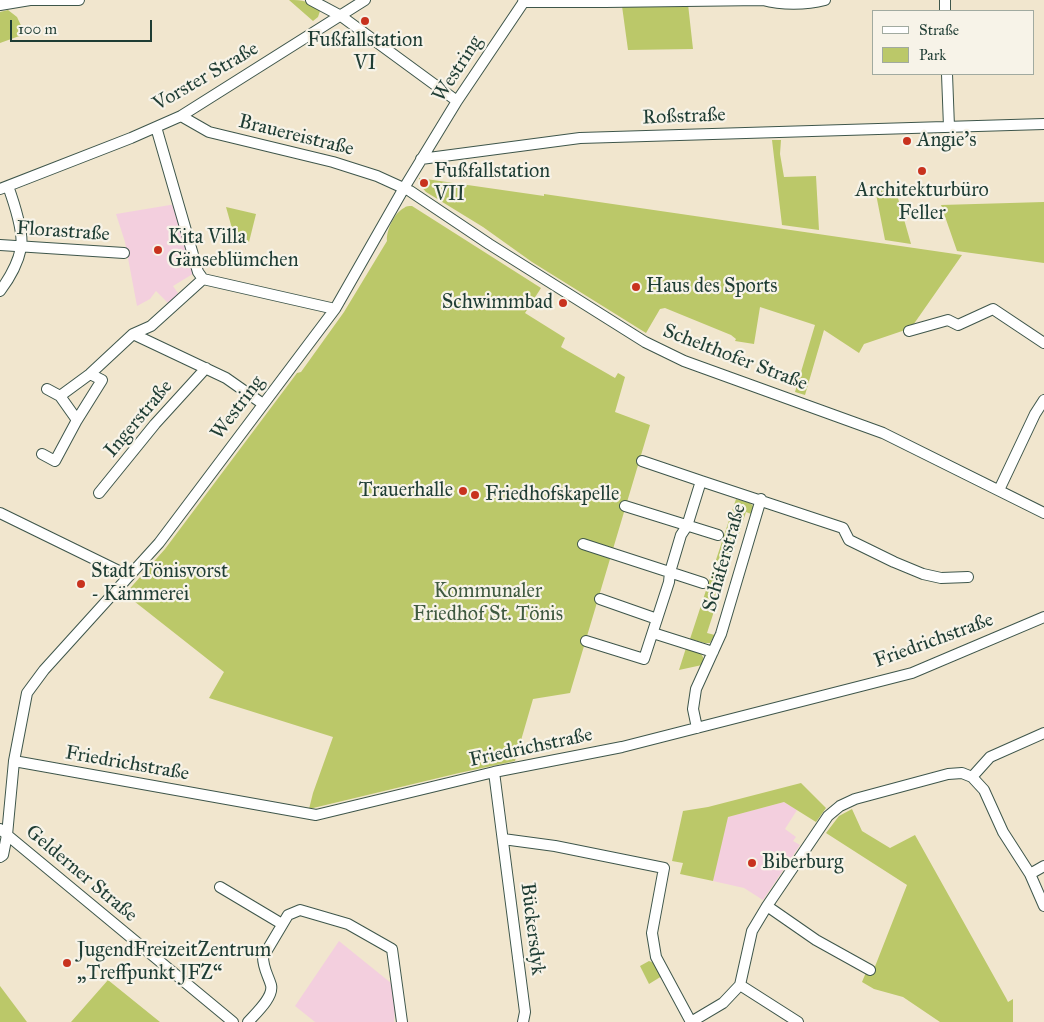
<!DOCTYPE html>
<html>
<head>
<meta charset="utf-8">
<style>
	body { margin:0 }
	#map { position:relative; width:1044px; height:1022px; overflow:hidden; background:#f1e6ce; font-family:"IM FELL Great Primer",serif }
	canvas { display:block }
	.legend { position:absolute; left:872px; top:10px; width:162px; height:65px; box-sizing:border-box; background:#f7f3e8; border:1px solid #a1aaa0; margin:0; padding:6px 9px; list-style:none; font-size:15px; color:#1f3d34 }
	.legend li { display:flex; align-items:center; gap:10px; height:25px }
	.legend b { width:25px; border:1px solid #a1aaa0 }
	.scale { position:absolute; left:10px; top:20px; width:142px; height:22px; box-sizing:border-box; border:2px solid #1f3d34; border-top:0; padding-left:6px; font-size:15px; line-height:18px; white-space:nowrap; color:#1f3d34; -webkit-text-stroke:4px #f7f3e8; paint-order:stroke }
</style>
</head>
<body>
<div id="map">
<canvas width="1044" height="1022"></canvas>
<ul class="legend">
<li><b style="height:6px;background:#fff"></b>Straße</li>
<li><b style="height:14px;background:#bbc869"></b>Park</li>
</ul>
<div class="scale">100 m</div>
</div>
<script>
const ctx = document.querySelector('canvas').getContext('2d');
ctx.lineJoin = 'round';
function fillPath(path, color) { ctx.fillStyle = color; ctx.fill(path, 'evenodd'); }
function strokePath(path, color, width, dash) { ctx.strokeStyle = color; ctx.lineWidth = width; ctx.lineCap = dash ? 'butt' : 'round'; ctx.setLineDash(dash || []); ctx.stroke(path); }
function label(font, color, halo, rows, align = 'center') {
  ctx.font = font + ' "IM FELL Great Primer",serif'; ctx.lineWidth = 4.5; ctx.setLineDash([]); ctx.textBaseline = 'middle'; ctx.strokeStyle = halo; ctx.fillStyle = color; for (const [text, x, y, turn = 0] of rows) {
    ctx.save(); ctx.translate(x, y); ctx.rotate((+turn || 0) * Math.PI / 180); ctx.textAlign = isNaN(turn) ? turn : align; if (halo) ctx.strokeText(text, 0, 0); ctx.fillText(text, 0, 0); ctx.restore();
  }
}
fillPath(new Path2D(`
	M176,204l20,68 -23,14 7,10 -10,9 -14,-14 -6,8 -13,7 -12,-64 -9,-28z
	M784,802l13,8 -12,19 11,8 -3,4 7,4 -37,55 -19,-12 -31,-7 14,-64z
	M339,941l52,42 4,27 -1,12h-79l-20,-16z`), '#f3cfde');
fillPath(new Path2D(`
	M289,0c13,0 22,1 31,11l-2,6 -5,4z
	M688,4l5,45 -65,1 -6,-44z
	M8,10l9,7 8,17 -25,9v-31z
	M772,140h9l-1,14 4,23 32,-1 3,54 -37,-5z
	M419,178l125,18v-2l418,61 -51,73 -47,16 -5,9 -35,-23 -19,65 -10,-3 20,-67 -55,-18 -6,37 -19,-3 1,-2 -5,-4 -66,-27 -5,1 -14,24 -114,-71 -49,-35 -57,-35 -7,-8z
	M894,184l17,60 -26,-4 -10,-51z
	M1044,202v61l-87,-12 -16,-46z
	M412,206l129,82 -16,25 40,25 -4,9 54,31 3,-5 7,4 -10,35 35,13 -80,268 -37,6 -18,62 -56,12 -150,36 4,-16 20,-56 -124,-39 15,-26 -99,-78 40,-45 132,-176 4,-1 43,-60 43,-71c-1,-10 7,-28 17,-33 2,-2 5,-2 8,-2z
	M226,207l30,7 -7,28 -14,-3z
	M736,499l14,4 4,4v8l-8,-3 -39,121 8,2 -5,8h-5l-15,-4z
	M686,648c8,2 17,3 18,13l-2,4 -23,5z
	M801,783l25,25 -10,14 -32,-20 -56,15 -15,64 -33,-7 3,-11 -11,-2 11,-50 25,-4z
	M852,809l10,22 28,17 25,-13 91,163 2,4 5,-3v23h-73l-37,-25 -29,-8 -12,-7 7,-17 5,4 33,-84 -81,-52 13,-17z
	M649,961l5,2 8,13 -13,8 -9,-18z
	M108,980l52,42h-89z
	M0,986l27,36h-27z`), '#bbc869');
const minor = new Path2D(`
	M311,0l30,16 116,85
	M945,0v11
	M523,2h82v-2
	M605,2l158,-2c18,5 43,5 62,0
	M0,5l30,-5h49
	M947,74l2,53
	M181,116l28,16 124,30 44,14 33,15 79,53 156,98 39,19 199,72 161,80
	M156,127l42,145 5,7 132,30
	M421,159l159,-21 464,-14
	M0,189l131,-51 50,-22 184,-116
	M0,245l124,8
	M0,291c9,-12 18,-28 21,-43 3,-15 -8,-48 -13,-62
	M909,331l39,-11 10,5 35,-16 51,34
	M133,334l93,44 37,26
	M47,389l13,7 30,-22 43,-40 18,-8 52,-47
	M77,420l25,-40 -12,-6
	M42,454l13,7 22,-41 -17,-24
	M642,461l59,20
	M999,490l36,-76 9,-14
	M99,493l56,-69 51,-56
	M625,506l93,29
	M0,513l129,63
	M583,544l120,39
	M600,599l57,20
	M653,633l60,19
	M586,641l58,18 25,-77 1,-10 11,-37 6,-9 14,-45 142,47 6,12 45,22 29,12 18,4 27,-1
	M697,728l-4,-19 3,-20 25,-55 40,-135
	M14,761l302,54 178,-43 128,-25 290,-74 132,-56
	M494,772l31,240 -2,10
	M972,777l18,-20 54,-24
	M0,829l233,193
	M503,839l52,7 109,22 -12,65 4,24 35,65
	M0,857l3,-2 4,-20 7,-74 13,-68 17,-23 115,-127 176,-234 69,-121 53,-87 68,-101
	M1030,874l14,-8
	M220,887l62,37
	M767,906l49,34 54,30
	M740,985l58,37
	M248,1022c8,-9 26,-25 23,-37 -3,-10 -8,-17 -8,-28l25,-42 12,-5 48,14 44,25 10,73
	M691,1022l32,-19 17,-18 12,-54 15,-25 61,-90 12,-10 15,-7 93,-25 14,-1 10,4 12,13 19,42 27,42 14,32`);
strokePath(minor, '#3e564b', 12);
strokePath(minor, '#fff', 10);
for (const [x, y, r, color] of [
	[365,21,5,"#c8321e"],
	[907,141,5,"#c8321e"],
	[922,171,5,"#c8321e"],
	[424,183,5,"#c8321e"],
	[158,250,5,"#c8321e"],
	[636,287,5,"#c8321e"],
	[563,303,5,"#c8321e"],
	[463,491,5,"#c8321e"],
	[475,495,5,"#c8321e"],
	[81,584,5,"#c8321e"],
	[752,863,5,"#c8321e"],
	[67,963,5,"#c8321e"]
]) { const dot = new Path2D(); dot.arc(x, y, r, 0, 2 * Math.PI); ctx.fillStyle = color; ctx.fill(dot); strokePath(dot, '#f7f3e8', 2); }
label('20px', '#1f3d34', '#f7f3e8', [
	["Fußfallstation",365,41,"center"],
	["VI",365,64,"center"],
	["Angie's",917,141],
	["Fußfallstation",434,172],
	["VII",434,195],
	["Architekturbüro",922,191,"center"],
	["Feller",922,214,"center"],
	["Kita Villa",168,238],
	["Gänseblümchen",168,261],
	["Haus des Sports",646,287],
	["Schwimmbad",553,303,"right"],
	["Trauerhalle",453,491,"right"],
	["Friedhofskapelle",485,495],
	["Stadt Tönisvorst",91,572],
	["- Kämmerei",91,595],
	["Biberburg",762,863],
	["JugendFreizeitZentrum",77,951],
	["„Treffpunkt JFZ“",77,974]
], 'left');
label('20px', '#1f3d34', '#f7f3e8', [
	["Westring",458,69,-57],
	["Vorster Straße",206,77,-30],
	["Roßstraße",684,117,-2],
	["Brauereistraße",296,136,14],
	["Florastraße",63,232,4],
	["Schelthofer Straße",735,358,21],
	["Westring",238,408,-53],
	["Ingerstraße",139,419,-50],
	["Schäferstraße",725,558,-74],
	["Friedrichstraße",934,641,-20],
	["Friedrichstraße",531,748,-12],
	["Friedrichstraße",127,764,10],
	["Gelderner Straße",81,874,40],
	["Bückersdyk",532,929,83]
]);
label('20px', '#3e593f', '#f7f3e8', [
	["Kommunaler",488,592],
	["Friedhof St. Tönis",488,615]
]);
</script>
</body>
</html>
